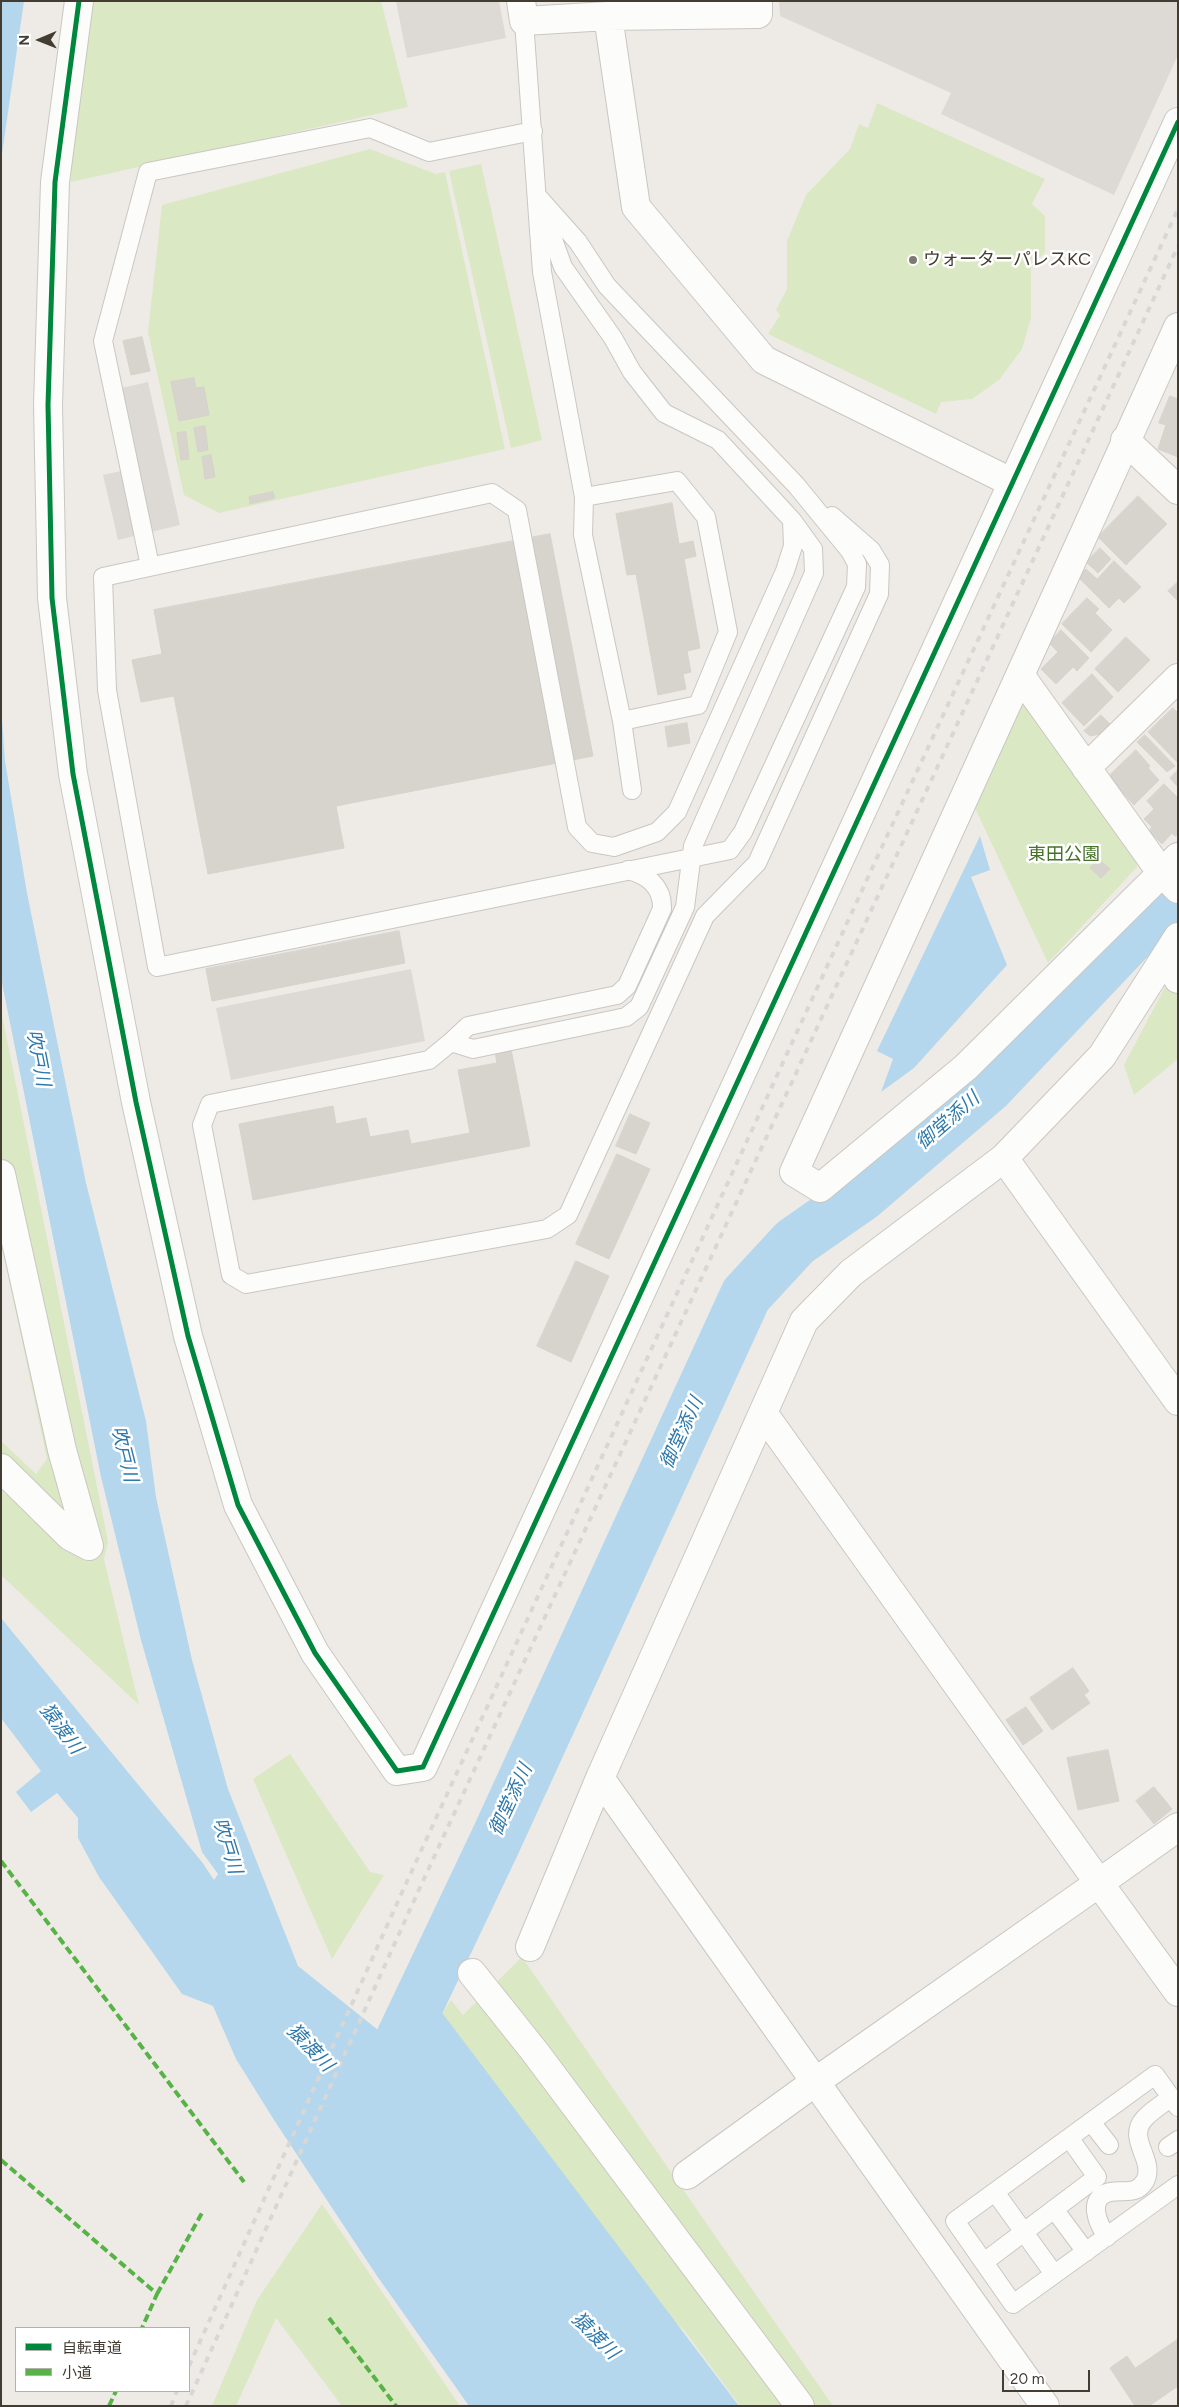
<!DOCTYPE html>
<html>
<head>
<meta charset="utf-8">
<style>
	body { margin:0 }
	#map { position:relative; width:1179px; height:2407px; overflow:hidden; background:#eeebe6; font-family:Figtree,"Noto Sans JP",sans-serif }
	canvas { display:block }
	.frame { position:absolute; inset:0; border:2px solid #423c33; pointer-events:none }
	.legend { position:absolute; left:15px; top:2327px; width:175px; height:65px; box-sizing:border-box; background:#fff; border:1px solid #b3b1ad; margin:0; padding:6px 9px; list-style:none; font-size:15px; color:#423c33 }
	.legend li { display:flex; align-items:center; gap:10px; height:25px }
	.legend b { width:25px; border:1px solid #b3b1ad }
	.north { position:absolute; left:15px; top:15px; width:50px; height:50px; -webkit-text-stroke:4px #fff; paint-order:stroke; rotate:269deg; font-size:14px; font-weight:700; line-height:20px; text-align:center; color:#423c33 }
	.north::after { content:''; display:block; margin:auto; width:18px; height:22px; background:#423c33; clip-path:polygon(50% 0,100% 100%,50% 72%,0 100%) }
	.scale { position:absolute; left:1002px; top:2370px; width:88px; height:22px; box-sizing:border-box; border:2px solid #423c33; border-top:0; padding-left:6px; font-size:15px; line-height:18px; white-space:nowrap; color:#423c33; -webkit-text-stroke:4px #fff; paint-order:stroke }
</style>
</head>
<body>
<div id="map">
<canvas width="1179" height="2407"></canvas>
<div class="frame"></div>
<ul class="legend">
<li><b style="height:6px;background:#00873e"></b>自転車道</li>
<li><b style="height:6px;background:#57b346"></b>小道</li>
</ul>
<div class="north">N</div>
<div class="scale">20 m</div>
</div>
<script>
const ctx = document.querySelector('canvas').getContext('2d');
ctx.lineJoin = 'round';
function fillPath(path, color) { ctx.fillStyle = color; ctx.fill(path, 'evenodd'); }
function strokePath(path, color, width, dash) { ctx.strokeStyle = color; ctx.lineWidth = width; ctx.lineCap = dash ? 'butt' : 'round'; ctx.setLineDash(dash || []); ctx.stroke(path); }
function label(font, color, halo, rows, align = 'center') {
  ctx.font = font + ' Figtree,"Noto Sans JP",sans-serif'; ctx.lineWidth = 5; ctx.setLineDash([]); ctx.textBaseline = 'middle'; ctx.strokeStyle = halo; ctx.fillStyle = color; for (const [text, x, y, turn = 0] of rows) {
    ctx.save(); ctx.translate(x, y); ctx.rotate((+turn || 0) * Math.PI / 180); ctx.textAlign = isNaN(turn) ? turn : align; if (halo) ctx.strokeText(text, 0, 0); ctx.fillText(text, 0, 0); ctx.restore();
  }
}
fillPath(new Path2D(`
	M94,1h287l27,106 -337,75 4,-84z
	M877,103l168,76 -13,25 13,12v36l-14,16v50l-9,31 -23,31 -27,19 -31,3 -5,12 -168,-80 12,-19 -4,-5 11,-21v-48l19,-46 44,-46 9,-25 9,4z
	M370,149l66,25 9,-2 60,277 -286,64 -35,-18 -36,-163 14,-127z
	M481,164l61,276 -31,8 -62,-277z
	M1022,700l114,150 1,17 -89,96 -74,-157z
	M1178,980v79l-44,36 -10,-30 41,-78z
	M1,1010l107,531 -4,18 35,146 -138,-130v-134l35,33 11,-15 -46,-217z
	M290,1754l80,118 14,3 -52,84 -79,-180z
	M522,1957l311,449h-93l-56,-76 -290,-240 57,-90 12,15z
	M322,2204l138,202h-118l-66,-88 -40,88h-24l45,-106z`), '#dbe8c4');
fillPath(new Path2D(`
	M396,1h103l7,37 -99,20z
	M779,1h399v54l-64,140 -173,-81 10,-21 -171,-77z
	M148,382l32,143 -62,15 -15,-65 22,-5 -17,-79z
	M411,969l14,72 -194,39 -15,-72z`), '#dddad6');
fillPath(new Path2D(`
	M1,1h23l-23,160z
	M1,704l4,57 22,132 59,290 60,238 10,76 36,163 36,129 70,177 100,80 17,-56 19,12 305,404h-270l-92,-130 -103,-156 -38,-61 -23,-53 -31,-12 -83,-117 -21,-39v-20l-21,-25 -26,19 -15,-20 25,-21 -40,-53v-100l201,244 12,18 4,-6 -16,-22 -61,-212 -40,-163 -100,-499z
	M980,836l10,34 -19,7 36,88 -93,103 -33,24 12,-33 -16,-8z`), '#b5d7ed');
strokePath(new Path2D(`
	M391,2061l104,-219 251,-547 49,-53 66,-46 127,-109 150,-158 40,-39`), '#b5d7ed', 52);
const building = new Path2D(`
	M142,337l8,34 -19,4 -8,-34z
	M194,378l2,10 8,-1 5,28 -30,6 -8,-39z
	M1170,396l8,3v58l-20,-8 8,-24 -7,-2z
	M205,426l3,24 -10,2 -4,-24z
	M186,432l3,27 -8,1 -4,-27z
	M211,455l4,22 -10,2 -3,-22z
	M273,492l2,6 -25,6 -1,-7z
	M1138,496l29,28 -41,41 -28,-28z
	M672,503l7,41 14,-3 3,15 -12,3 16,89 -13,3 4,21 -8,2 3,15 -28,6 -22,-121 -9,1 -11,-61z
	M550,534l43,222 -257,50 8,42 -136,26 -34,-178 -33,6 -9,-42 30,-6 -8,-44z
	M1100,548l11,11 -13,14 -12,-11z
	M1114,561l27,26 -17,16 -5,-5 -10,10 -31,-31 8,-8 11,10z
	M1178,582v19l-10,-10z
	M1087,598l12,11 -4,4 17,17 -21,22 -29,-28z
	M1061,630l28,28 -12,13 -4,-4 -17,17 -15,-15 17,-17 -9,-9z
	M1126,637l24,23 -32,32 -23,-23z
	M1092,674l21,23 -29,29 -22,-23z
	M1173,708l5,5 -1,49 -29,-30z
	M1101,715l9,9 -10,10 -10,2 -6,-5z
	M687,723l3,20 -22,4 -3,-20z
	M1145,735l30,31 -8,6 -30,-30z
	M1136,750l14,16 -2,2 11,12 -25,25 -26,-28z
	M1178,770v17l-8,-9z
	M1164,784l14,14v36l-3,2 -3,-3 -10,11 -13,-13 3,-4 -8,-8 10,-10 -7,-8z
	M1098,859l12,10 -9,9 -11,-10z
	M399,931l6,32 -193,38 -6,-32z
	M511,1049l19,97 -277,54 -14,-76 94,-18 3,18 30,-6 4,19 38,-7 3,14 59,-11 -12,-63 39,-7 -2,-11z
	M630,1114l20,9 -14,31 -20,-8z
	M617,1154l33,15 -41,90 -33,-15z
	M576,1261l33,15 -38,86 -34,-16z
	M1073,1668l16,23 -5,4 6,8 -38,27 -22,-32z
	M1026,1707l17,24 -20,14 -17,-25z
	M1108,1750l11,51 -41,9 -11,-52z
	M1154,1787l18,22 -18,15 -18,-23z
	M1177,2340l1,46 -29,20h-14l-25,-38 17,-12 8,12z`);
fillPath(building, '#d7d4ce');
strokePath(building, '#d6d2cc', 1);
const service = new Path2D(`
	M524,21l18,251 42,225 -1,38 39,186 10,69
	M538,197l40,45 29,44 189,199 54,66 7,13 -1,23 -113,245 -13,18 -573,117 -50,-277 -4,-113 389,-84 25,17 60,317 15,16 22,4 43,-15 20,-20 108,-241 8,-25 -1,-26
	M541,206l22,61 50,71 19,34 32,41 54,27 74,80 21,29 1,24 -121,273 -8,61 -46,100 -13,10 -153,32 -22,-7 -22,18 -219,44 -8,21 29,150 15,9 301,-55 21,-14 137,-299 52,-53 122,-269 1,-29 -9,-15 -39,-34
	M584,497l93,-16 29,36 22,115 -30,73 -76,16
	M150,566l-47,-225 45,-169 222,-44 59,24 104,-21
	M451,1042l17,-16 149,-31 10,-9 35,-77c1,-22 -14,-34 -34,-39
	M1178,2107l-23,-32 -200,146 58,83 165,-119
	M1091,2122l18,23
	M1168,2147l10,-7
	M995,2192l59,82
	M1054,2209l32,43
	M1107,2237c-9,-13 -21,-39 3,-45 13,-3 26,4 35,-11 11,-21 -19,-42 -1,-62 7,-8 18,-15 27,-21
	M984,2262l113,-85 -27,-38`);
const minor = new Path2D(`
	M79,1l-24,181 -7,223 4,193 21,176 63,328 52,234 50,169 77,148 82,118 26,-4 755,-1645
	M521,1l3,20 84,-5 150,-2v-13
	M608,16l28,191 128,153 247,122
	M1178,327l-158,348 141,197 17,17
	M1125,440l53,50
	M1020,675l-226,497 26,16 146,-121 212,-210
	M1086,768l92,-90
	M1166,956l12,23
	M1004,1158l174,243
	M1,1174l61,276 27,96 -19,-10 -69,-68
	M1178,1827l-79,56 79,109
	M530,1947l70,-169
	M472,1973l63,79 265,354
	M687,2175l128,-93 284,-199 -336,-470
	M1045,2406l-445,-628 204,-457 47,-48 153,-115 98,-102 76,-119`);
strokePath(service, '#cac7c2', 20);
strokePath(minor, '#cac7c2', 30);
strokePath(service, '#fcfcfb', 18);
strokePath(minor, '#fcfcfb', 28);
strokePath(new Path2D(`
	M189,2366l215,-478 477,-1039 297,-640
	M171,2406l6,-15
	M186,2406l231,-512 761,-1648`), '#d7d7d6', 4, [6, 6]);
strokePath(new Path2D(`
	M1,1861l243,321
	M1,2160l156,134 -15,34
	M157,2294l45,-81
	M329,2318l67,88
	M109,2406l7,-15`), '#57b346', 4, [8, 4]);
strokePath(new Path2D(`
	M79,1l-24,181 -7,223 4,193 21,176 63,328 52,234 50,169 77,148 82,118 26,-4 755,-1645`), '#00873e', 5);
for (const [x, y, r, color] of [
	[913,260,5,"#7e7972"]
]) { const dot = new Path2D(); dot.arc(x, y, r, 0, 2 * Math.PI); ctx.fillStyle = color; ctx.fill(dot); strokePath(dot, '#fff', 2); }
label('18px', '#423c33', '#fff', [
	["ウォーターパレスKC",923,260]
], 'left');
label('18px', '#447327', '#fff', [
	["東田公園",1064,855]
]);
label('italic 19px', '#2d78ad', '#fff', [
	["吹戸川",38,1058,79],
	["御堂添川",948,1121,-41],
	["御堂添川",682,1433,-65],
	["吹戸川",124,1454,76],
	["猿渡川",61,1729,53],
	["御堂添川",511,1800,-65],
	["吹戸川",227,1846,73],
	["猿渡川",310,2048,46],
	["猿渡川",595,2336,45]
]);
</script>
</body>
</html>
